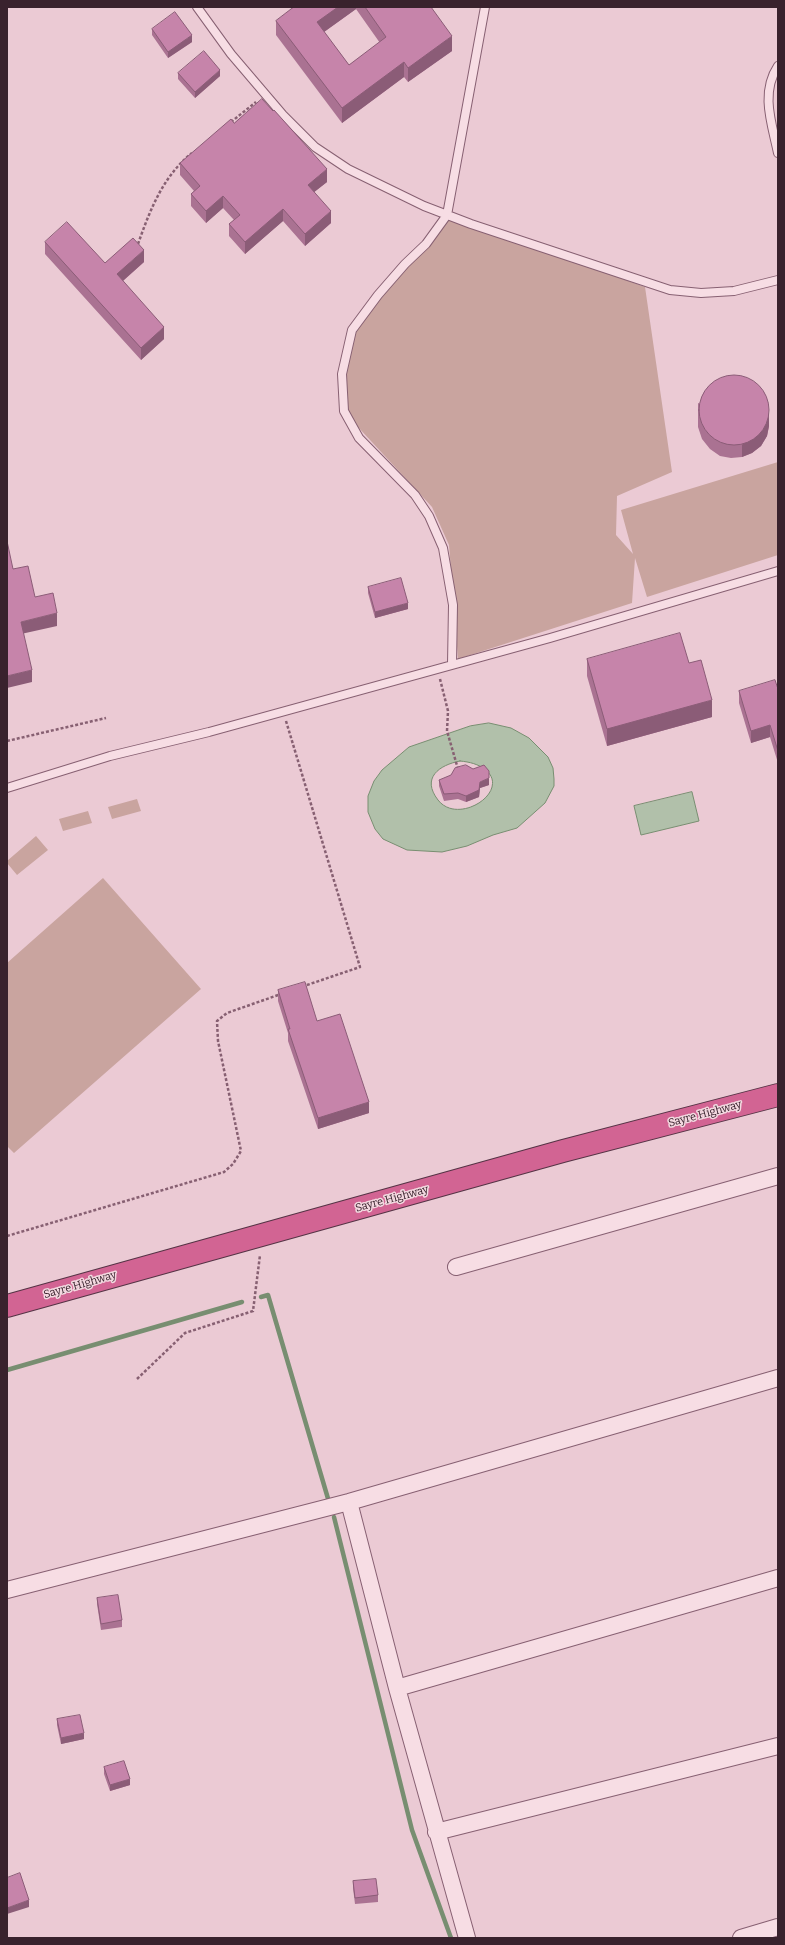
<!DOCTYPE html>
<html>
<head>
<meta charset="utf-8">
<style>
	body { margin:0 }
	#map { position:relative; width:785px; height:1945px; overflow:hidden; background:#ebcad4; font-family:Bitter,serif }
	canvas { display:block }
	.frame { position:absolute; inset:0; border:8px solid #39222d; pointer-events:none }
</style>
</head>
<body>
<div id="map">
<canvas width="785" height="1945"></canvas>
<div class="frame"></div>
</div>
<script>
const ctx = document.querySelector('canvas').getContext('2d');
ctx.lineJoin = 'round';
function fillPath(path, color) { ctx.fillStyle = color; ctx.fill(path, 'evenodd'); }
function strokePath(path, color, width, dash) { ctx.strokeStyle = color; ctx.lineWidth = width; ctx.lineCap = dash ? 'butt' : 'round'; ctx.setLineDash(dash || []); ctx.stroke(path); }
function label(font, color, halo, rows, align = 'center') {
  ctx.font = font + ' Bitter,serif'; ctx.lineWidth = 3; ctx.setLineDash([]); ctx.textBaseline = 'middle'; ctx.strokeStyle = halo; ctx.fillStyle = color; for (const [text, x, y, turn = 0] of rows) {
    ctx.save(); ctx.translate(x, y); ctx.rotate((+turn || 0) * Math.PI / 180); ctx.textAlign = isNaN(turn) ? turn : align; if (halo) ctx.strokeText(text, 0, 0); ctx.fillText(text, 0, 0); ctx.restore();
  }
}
fillPath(new Path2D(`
	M447,215l198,72 27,185 -55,24 -1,39 17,19 -12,-44 157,-48v93l-131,42 -12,-39 -3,45 -174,56 -9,-114 -17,-38 -86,-93 -4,-40 10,-44z
	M137,799l4,12 -29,8 -4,-12z
	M88,811l4,12 -29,8 -4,-12z
	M36,836l12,14 -31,25 -10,-12v-2z
	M103,878l98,111 -187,164 -7,-7v-183z`), '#c9a49f');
const water = new Path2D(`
	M489,723l22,5 18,10 19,19 5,11 1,11v7l-9,17 -28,25 -24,7 -26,11 -25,6 -35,-2 -24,-11 -8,-10 -7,-17v-16l6,-15 8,-11 27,-23 61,-21zM460,761c10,1 18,3 26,9 25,22 -28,56 -48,30 -17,-22 1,-35 22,-39z
	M692,792l7,29 -58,14 -7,-29z`);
fillPath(water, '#b1c0aa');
strokePath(water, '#788e71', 1);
strokePath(new Path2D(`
	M261,1297l7,-2 61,207
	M7,1370l235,-68
	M334,1517l78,313 39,108`), '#788e71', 4.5);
const lane = new Path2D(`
	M197,7l34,47 52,61 32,32 33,22 76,37 47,18 199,66 31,3 33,-2 44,-11
	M778,66c-18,27 -6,58 0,87
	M452,664l1,-59 -10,-57 -14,-32 -14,-21 -56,-57 -15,-27 -2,-37 10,-44 26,-35 27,-31 21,-20 21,-29 38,-208
	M7,788l103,-32 99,-24 341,-94 228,-67`);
const street = new Path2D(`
	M456,1267l322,-91
	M349,1502l48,186 70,250
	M7,1590l342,-88 429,-124
	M397,1688l381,-110
	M436,1832l342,-86
	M741,1938l37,-11`);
const highway = new Path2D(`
	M7,1306l556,-155 215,-56`);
strokePath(lane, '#876072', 10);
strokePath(street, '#876072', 18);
strokePath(highway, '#553345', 24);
strokePath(new Path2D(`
	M231,122l25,-20
	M138,244c12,-34 25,-68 54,-91
	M440,679l8,32 -1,20 11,38
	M286,721l74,246 -56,19
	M7,741l99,-23
	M7,1236l217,-64 9,-8 8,-13 -23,-110 -1,-20 10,-8 54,-19
	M137,1379l48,-46 68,-22 7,-56`), '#876072', 2.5, [3, 2]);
strokePath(lane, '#f7dde4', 8);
strokePath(street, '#f7dde4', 16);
strokePath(highway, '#d26493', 22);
fillPath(new Path2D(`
	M294,7h137l21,44 -44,31 -4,-5 -62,46 -66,-88v-14zM356,9l24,34 -31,22 -25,-33z
	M152,29l40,13 -24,16 -16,-23z
	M178,73l42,3 -25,22 -17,-19z
	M234,123l93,59 -13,10 17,31 -26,23 -22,-25 -38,33 -16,-18v-12l5,-4 -11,-12 -17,15 -15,-17v-12l3,-3 -14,-16v-12z
	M45,242l60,21 39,-1 -21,19 41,58 -23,21 -96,-106z
	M698,403l71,23 -2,10 -6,10 -9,7 -10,4 -11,1 -11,-2 -10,-7 -8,-10 -4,-12z
	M368,587l40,22 -33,9 -7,-25z
	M587,659l102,4 23,54 -105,29 -20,-70z
	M778,689v74l-8,-26 -19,6 -12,-40v-12z
	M439,780l50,5 -9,3 -1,9 -13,5 -8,-3 -14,2 -5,-15z
	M278,990l39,31 52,92 -51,16 -30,-88v-8l-10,-32z
	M97,1598l25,22v7l-21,3 -4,-26z
	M57,1719l27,20 -23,5 -4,-19z
	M104,1767l26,18 -20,6 -6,-17z
	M353,1881l25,14v7l-23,2 -2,-16z`), '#aa7292');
fillPath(new Path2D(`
	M338,7h18v2l-39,28v-15z
	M192,35v7l-24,16v-6z
	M452,36v15l-44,31v-14z
	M404,62v15l-62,46v-15z
	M220,70v6l-25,22v-6z
	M327,169v13l-19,15v-12z
	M223,196v12l-17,15v-12z
	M283,209v12l-38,33v-12z
	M331,211v12l-26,23v-12z
	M144,250v12l-27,24v-12z
	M164,327v12l-23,21v-12z
	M769,413v13l-2,10 -6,10 -9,7 -10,4v-12z
	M408,603v6l-33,9v-6z
	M57,613v13l-36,8v-12z
	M32,670v12l-25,6v-12z
	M712,700v17l-105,29v-17z
	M770,725v12l-19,6v-12z
	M489,778v7l-9,3 -1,9 -13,5v-6l14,-14z
	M369,1102v11l-51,16v-11z
	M84,1733v6l-23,5v-6z
	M130,1779v6l-20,6v-6z
	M29,1900v7l-22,7v-6z`), '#8b5c77');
const building = new Path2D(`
	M294,7h44l-21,15 32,43 37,-28 -21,-30h66l21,29 -44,32 -4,-6 -62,46 -66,-87z
	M175,12l17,23 -24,17 -16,-23z
	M204,51l16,19 -25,22 -17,-19z
	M262,99l11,12 1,-1 53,59 -19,16 23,26 -26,23 -22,-25 -38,33 -16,-18 11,-9 -17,-19 -17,15 -15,-17 9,-8 -20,-23 51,-44 3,4z
	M67,222l38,41 28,-25 11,12 -27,24 47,53 -23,21 -96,-106z
	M699 410a35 35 0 1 1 70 0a35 35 0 1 1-70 0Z
	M7,541l6,28 15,-3 7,31 18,-4 4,20 -36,9 11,48 -25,6z
	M401,578l7,25 -33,9 -7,-25z
	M680,633l9,30 12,-3 11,40 -105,29 -20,-70z
	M775,680l3,9v62l-8,-26 -19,6 -12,-40z
	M466,765l7,4 11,-4 5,6v7l-9,4 -1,8 -13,6 -8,-3 -14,1 -5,-14 12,-5 4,-7z
	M305,982l12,39 23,-7 29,88 -51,16 -30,-89h2l-12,-39z
	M118,1595l4,25 -21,4 -4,-26z
	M80,1715l4,18 -23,5 -4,-19z
	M124,1761l6,18 -20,6 -6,-18z
	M20,1873l9,27 -22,8v-30z
	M376,1879l2,16 -23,3 -2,-17z`);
fillPath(building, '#c684aa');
strokePath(building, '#8b5c77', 1);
label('11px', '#39222d', '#f3d9e0', [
	["Sayre Highway",705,1114,-15],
	["Sayre Highway",392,1199,-15],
	["Sayre Highway",80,1285,-16]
]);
</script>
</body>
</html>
